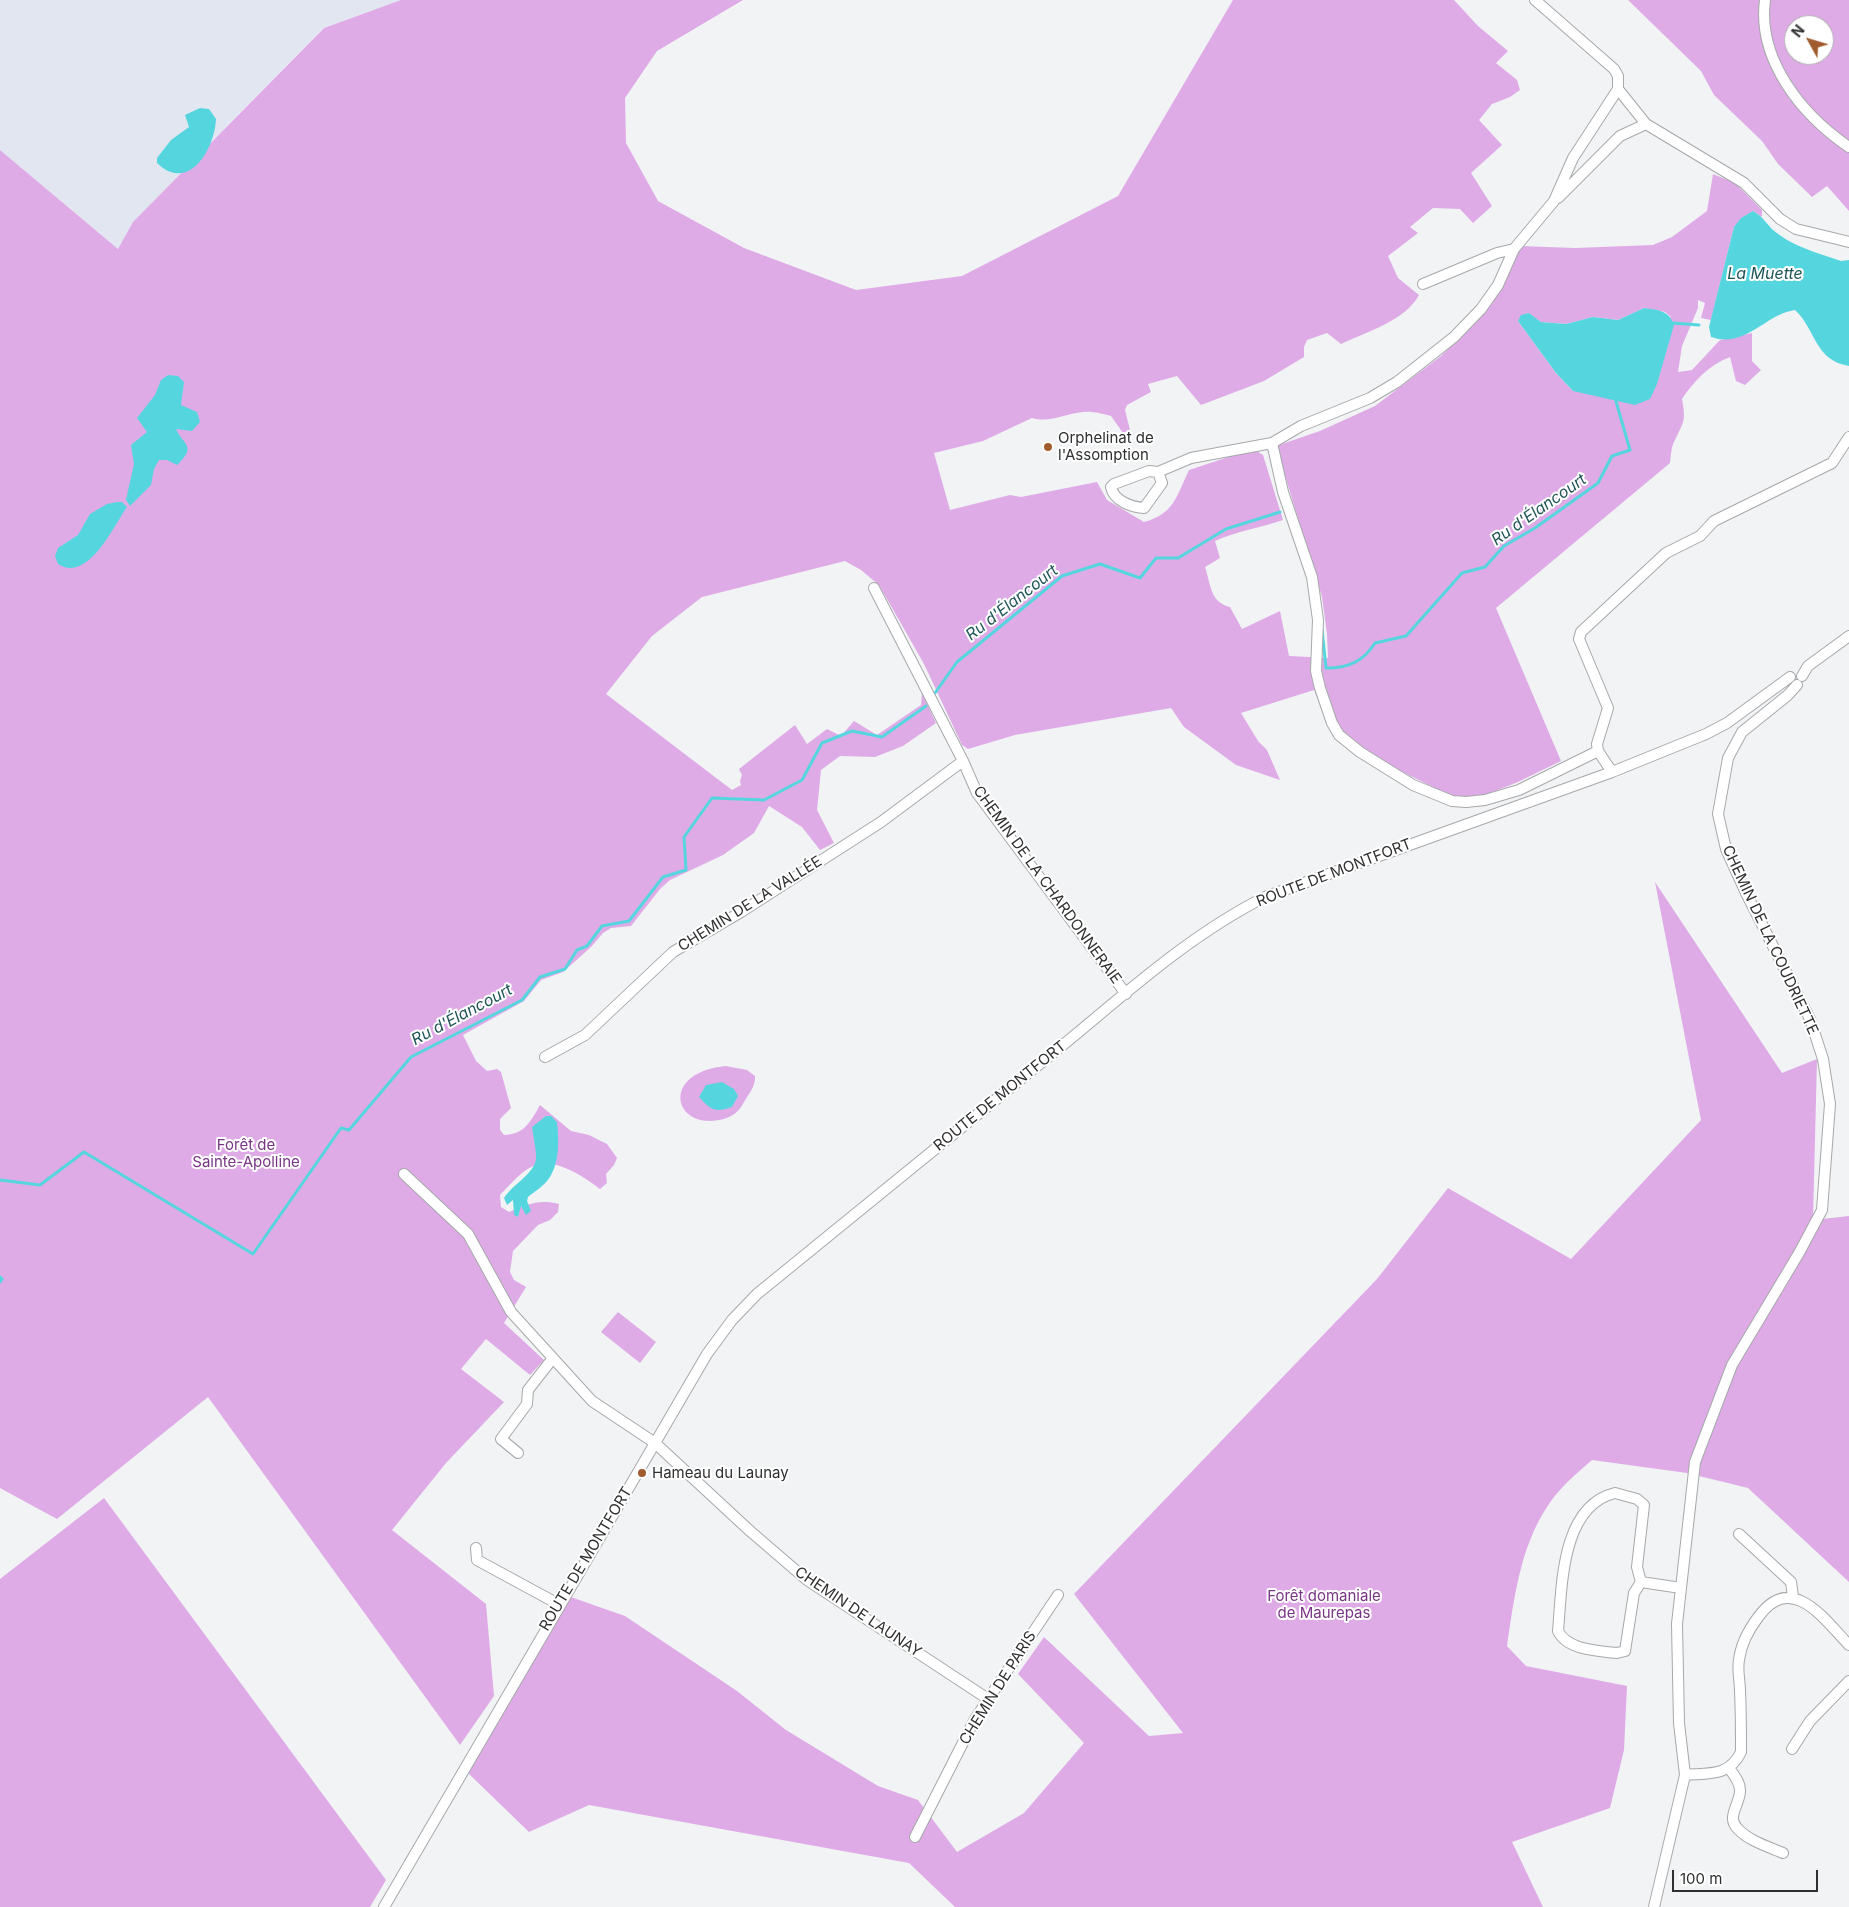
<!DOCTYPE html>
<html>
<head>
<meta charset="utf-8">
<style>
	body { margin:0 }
	#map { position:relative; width:1849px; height:1907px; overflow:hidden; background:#f1f3f5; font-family:Inter,sans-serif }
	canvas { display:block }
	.north { position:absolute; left:1784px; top:15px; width:50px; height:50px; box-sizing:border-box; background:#fff; border:1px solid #abacac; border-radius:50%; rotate:309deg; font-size:14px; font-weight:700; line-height:20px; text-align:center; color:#2e2f30 }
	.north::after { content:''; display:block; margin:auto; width:18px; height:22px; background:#a05b2e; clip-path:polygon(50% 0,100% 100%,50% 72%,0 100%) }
	.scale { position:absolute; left:1672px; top:1870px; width:146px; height:22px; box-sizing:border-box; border:2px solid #2e2f30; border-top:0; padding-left:6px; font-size:15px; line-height:18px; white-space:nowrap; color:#2e2f30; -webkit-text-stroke:4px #fff; paint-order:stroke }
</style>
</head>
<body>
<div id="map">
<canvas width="1849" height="1907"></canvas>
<div class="north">N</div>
<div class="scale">100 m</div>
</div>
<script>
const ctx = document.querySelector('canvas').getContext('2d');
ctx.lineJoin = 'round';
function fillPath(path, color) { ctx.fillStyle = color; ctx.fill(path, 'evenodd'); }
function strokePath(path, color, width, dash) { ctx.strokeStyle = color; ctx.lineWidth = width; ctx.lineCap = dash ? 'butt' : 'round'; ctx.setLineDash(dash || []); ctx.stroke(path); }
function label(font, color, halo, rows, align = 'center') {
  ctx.font = font + ' Inter,sans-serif'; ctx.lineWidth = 4; ctx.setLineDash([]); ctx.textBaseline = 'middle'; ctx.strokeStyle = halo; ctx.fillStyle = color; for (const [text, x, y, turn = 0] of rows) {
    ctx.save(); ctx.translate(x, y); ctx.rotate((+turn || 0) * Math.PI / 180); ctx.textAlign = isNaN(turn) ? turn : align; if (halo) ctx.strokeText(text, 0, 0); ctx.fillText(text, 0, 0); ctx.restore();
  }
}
fillPath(new Path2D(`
	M0,0h401l-78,28 -190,194 -15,27 -118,-99z`), '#e1e6f0');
fillPath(new Path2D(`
	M401,0h342l-86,51 -32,47 1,45 32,58 86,47 112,42 106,-14 156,-80 115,-196h221l24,26 30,25 -12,12 21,17 3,10 -10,7 -18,7 -13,16 23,25 -31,28 21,33 -19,17 -13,-14 -27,-1 -23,19 8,6 -30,23 10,22 21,17c-14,26 -53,37 -78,49l-14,-11 -20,7 -3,7v10l-40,24 -63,24 -24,-29 -29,8 3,8 -24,13 -2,5 5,20 -7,3 -12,-17c-8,-2 -19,-5 -28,-4 -19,2 -32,11 -51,6l-49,23 -49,12 16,57 60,-15 11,2 76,-15 10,18 37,22c30,-8 32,-25 45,-52l64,-21 10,6 20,65c-23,8 -46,11 -68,21l5,17 -15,9c6,18 5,35 25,40l12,22 38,-18 9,45 39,2 -1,-24 -5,-37 -46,-151 44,-15 55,-25 66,-50 36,-36 19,-26 24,-48 55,2 78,-3 19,-8 35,-26 6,-37 22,9 27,27v7l-9,-6 -19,16 -23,93 -10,-2 4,-15 -7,-3v8l-16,38 -4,26 14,-2 28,-30 32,-7v28l9,9 -16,15 -9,-4 -6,-24c-21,8 -36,24 -48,42 4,22 2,22 -7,41 -4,6 -4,16 -5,23l-174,145 65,153 -43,21 -53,21 -131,-65 -20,-48 -73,23 17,28 9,9 13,30 -44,-15 -52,-38 -13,-19 -156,27 -47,14 -6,-4 -38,-81 -45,-79 -18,-15 -16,-9 -143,36 -50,39 -46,58 126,96 9,-5 -1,-4 2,-6 -3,-6 56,-44 12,19 20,-15 14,7 13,-15 23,14 44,-30 1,-12 14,30 -33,23 -28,11 -35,-1 -19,14 -4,40 17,33 -14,7 -18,-23 -33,-21 -15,27 -31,22 -53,25 -10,9 -29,37 -20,2 -8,5 -12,14 -28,25 -22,8 -17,21 -61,34 13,26 11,10 10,-2 4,3 10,36 -11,11v11l4,5c20,0 27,-14 36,-30l31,26 18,4 18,9 10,14 -3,7 -8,9 1,9 -7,6c-14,-11 -41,-29 -60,-25 -16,3 -29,20 -40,31l1,12 8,5c19,-8 30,-13 50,-8l-1,8 -8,8 -12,5 -25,26 -3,21 4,8 12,7 -22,36 40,37 -14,15 -44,-36 -25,30 43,33 -58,61 -54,67 94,74 8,92 -34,49 -252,-348 -151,122 -57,-31v-1338l118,99 15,-27 191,-194zM1644,308l21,4 6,5 -98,74 -17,-18 -38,-52 10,-8 13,9 25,2 27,-7 25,3z
	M1628,0h221v211l-22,-25 -15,11 -34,-33 -16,-23 -48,-46 -13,-24zM1794,25h30v30h-30z
	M1655,882l127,191 35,-14 -4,161 36,-4v366l-101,-94 -61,-15 -95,-13c-16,14 -34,29 -45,47 -27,41 -33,92 -40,139l19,20 101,20 -3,64 -14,58 -98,34 31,65h-588l-46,-44 -320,-58 -60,27 -61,-59 97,-178 60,21 112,75 49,39 92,56 40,14 39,52 67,-39 60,-70 -66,-69 26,-37 105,99 34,-3 -109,-139 303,-315 71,-91 123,71 130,-139z
	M726,1066l21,4 8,6c1,11 -7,18 -12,28 -6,10 -13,14 -24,16 -46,9 -59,-48 7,-54z
	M618,1312l38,30 -16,21 -39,-31z
	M104,1498l282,382 -16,27h-370v-328z`), '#dfabe7');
fillPath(new Path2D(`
	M200,108l9,1 7,10c-1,29 -27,75 -59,44v-5l14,-18 18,-13 -4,-12z
	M1753,211c9,5 13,12 20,19 18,16 45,23 68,31l8,-1v106c-35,-6 -33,-37 -54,-56 -30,4 -49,39 -84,27l-2,-10 25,-100 7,-9z
	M1644,308c14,2 25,2 30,17l-17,59 -7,15 -15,6 -62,-14 -17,-18 -38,-52 3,-6 8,-2 12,9 25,2 27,-7 25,3z
	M168,375l10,1 6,6 -3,23 16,7 3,10 -8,9 -16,-2c8,17 21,17 1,36l-10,-5h-8l-5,9 -3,16 -21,21 -4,-6 8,-36 -3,-19 16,-13 -10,-14 18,-23 6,-15z
	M117,502h5l5,5c-14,20 -39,76 -69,57l-3,-8 3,-8 20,-13 12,-21 17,-10z
	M722,1082l12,7 4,7 -6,11c-17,6 -21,3 -33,-10l7,-12z
	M546,1116h5l6,6c2,19 3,43 -10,59 -5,6 -13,11 -19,16l-1,4 4,10 -5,4 -5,-9 -3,11 -4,-2 -1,-15 -6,5 -3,-7c9,-14 30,-24 32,-39 1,-5 -3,-24 -4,-32z`), '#55d6df');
strokePath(new Path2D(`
	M1670,325l3,-2 26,2
	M1322,630l4,38c22,0 37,-6 49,-25l31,-7 56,-63 23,-6 19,-21 31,-18 63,-45 14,-27 18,-6 -15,-52
	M935,693l22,-31 105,-86 38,-12 40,14 16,-20h22l48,-29 54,-17
	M0,1180l40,5 44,-33 169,102 88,-126 8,2 62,-73 111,-57 18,-23 25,-8 12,-19 10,-4 15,-20 27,-5 34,-44 23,-7 -2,-33 28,-39 52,2 38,-20 20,-37 30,-12 30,6 44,-31
	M0,1277l2,2 -2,3`), '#55d6df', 3);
const minor = new Path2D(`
	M1535,0l79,69 4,7v13
	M1765,0c-8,60 37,115 84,147
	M1618,89l28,35 98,59 36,36 16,10 53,13
	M1558,198l62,-62 26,-12
	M1423,284l74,-31 17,-4
	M1272,443l11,49 29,85 6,43 -2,51 4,17 12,35 7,12 21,17 53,33 39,16 14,1 19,-2 34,-10 79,-39
	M1158,472l4,11 -18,25c-13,-1 -30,-7 -33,-21l3,-3 35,-13 9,1 33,-14 81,-15 29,-17 69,-28 27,-16 57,-45 27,-28 17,-24 16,-36 40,-48 19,-43 45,-69
	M874,588l89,173 14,32 149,201
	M1802,676l6,-10 41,-30
	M1612,772l-14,-21 -1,-7 11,-36 -29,-69 2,-7 85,-79 34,-17 14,-15 118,-58 17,-26
	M545,1057l40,-22 88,-83 68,-40 140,-90 82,-61
	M404,1174l64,60 43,78 81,89 63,42 95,88 57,49 181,119
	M518,1453l-17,-14 26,-35 1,-14 25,-32
	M1615,1493l22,6 7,6 -7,62 4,15 -7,11 -9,58 -8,2c-19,-2 -50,-3 -59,-22 4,-45 3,-125 57,-138z
	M1739,1534l52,48 2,15
	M476,1548l1,12 83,45
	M1641,1582l40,6
	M1792,1749l18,-28 39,-40
	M1729,1768c5,7 12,15 11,24 -1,13 -14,26 -2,37 11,12 31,18 45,24
	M1685,1775c23,-2 44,2 56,-23 0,-20 0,-41 -1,-61 0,-10 -3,-21 -1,-31 2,-17 10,-31 20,-44 33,-44 65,3 90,29
	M915,1837l60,-118 83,-124
	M384,1907l323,-553 25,-34 25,-26c99,-81 198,-161 296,-241 68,-55 134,-117 212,-156l347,-125 94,-38 21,-11 63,-46
	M1654,1907l31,-132 -6,-52 -2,-99 18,-162 37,-97 67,-112 23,-43 8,-106 -7,-45 -13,-40 -64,-126 -20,-44 -8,-35 10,-56 14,-26 46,-37 9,-10`);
strokePath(minor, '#a6a8aa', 12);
strokePath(minor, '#fff', 10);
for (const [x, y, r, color] of [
	[1048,447,5,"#a05b2e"],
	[642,1473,5,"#a05b2e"]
]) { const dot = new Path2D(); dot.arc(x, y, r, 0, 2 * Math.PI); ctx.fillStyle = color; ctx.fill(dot); strokePath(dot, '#fff', 2); }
label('15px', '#2e2f30', '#fff', [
	["Orphelinat de",1058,438],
	["l'Assomption",1058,455],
	["Hameau du Launay",652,1473]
], 'left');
label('15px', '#2e2f30', '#fff', [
	["ROUTE DE MONTFORT",1334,873,-21],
	["CHEMIN DE LA CHARDONNERAIE",1047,885,54],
	["CHEMIN DE LA VALLÉE",750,904,-32],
	["CHEMIN DE LA COUDRIETTE",1770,940,65],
	["ROUTE DE MONTFORT",1000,1096,-39],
	["ROUTE DE MONTFORT",586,1559,-59],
	["CHEMIN DE LAUNAY",858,1612,34],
	["CHEMIN DE PARIS",998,1688,-58]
]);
label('15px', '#793585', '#fff', [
	["Forêt de",246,1145],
	["Sainte-Apolline",246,1162],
	["Forêt domaniale",1324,1596],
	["de Maurepas",1324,1613]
]);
label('italic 16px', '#1e5558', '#fff', [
	["La Muette",1765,274],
	["Ru d'Élancourt",1539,510,-35],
	["Ru d'Élancourt",1012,603,-38],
	["Ru d'Élancourt",462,1015,-28]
]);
</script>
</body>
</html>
